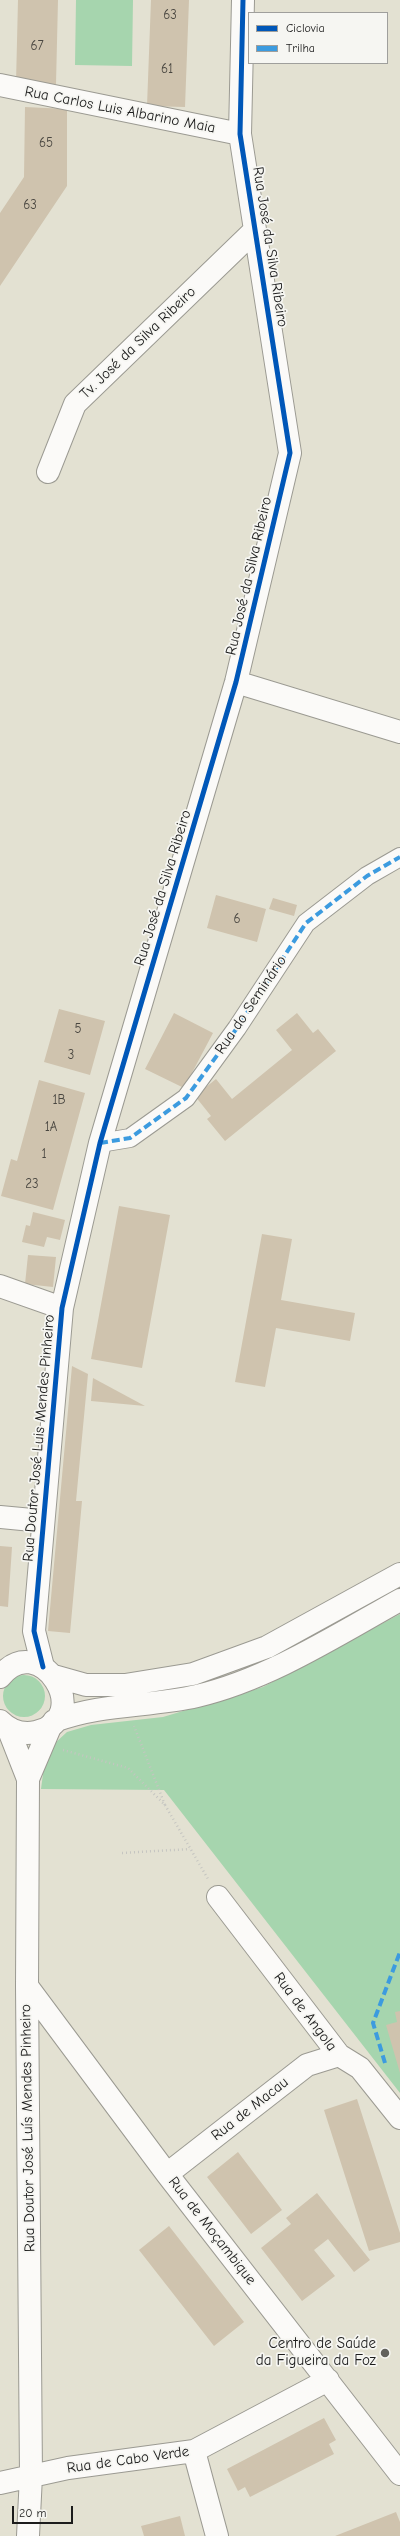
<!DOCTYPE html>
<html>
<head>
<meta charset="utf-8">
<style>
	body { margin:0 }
	#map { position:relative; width:400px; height:2536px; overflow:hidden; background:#e3e1d2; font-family:"Comic Neue",sans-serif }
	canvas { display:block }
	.legend { position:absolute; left:248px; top:12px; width:140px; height:52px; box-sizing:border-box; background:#f6f6f2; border:1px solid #9f9f9c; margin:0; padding:5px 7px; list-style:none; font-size:12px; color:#1c1c1c }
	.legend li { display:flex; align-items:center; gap:8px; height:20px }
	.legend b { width:20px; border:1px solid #9f9f9c }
	.scale { position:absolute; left:12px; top:2506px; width:61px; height:18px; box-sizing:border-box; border:2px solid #1c1c1c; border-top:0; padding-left:5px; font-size:12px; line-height:14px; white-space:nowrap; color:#1c1c1c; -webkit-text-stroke:3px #f6f6f2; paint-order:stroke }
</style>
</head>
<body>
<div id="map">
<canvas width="400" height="2536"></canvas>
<ul class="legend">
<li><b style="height:5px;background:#0057b8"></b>Ciclovia</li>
<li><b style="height:5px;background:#3c9bdf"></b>Trilha</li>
</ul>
<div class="scale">20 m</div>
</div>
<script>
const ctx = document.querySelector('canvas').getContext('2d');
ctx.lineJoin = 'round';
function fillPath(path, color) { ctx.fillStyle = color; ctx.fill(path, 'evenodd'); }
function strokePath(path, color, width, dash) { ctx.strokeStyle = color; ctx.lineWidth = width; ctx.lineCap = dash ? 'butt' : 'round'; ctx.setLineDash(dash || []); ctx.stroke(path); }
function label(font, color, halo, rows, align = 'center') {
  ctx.font = font + ' "Comic Neue",sans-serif'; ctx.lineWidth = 3.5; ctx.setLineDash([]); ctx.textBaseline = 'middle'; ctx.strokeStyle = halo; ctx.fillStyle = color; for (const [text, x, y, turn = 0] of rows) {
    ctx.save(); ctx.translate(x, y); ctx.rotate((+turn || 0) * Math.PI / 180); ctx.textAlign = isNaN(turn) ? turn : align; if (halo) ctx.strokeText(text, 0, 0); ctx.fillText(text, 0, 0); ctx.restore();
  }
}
fillPath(new Path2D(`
	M76,0h57l-1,66 -57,-1z
	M400,1614v479l-236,-303 -123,-1 4,-30 9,-15 13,-12 24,-7 72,-8 100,-30z
	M3 1696a21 21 0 1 1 42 0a21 21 0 1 1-42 0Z`), '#a6d5ae');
fillPath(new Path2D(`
	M18,0h40l-2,84 -40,-1z
	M151,0h38l-4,107 -38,-1z
	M25,107l42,2v77l-67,100v-73l24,-36z
	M216,895l50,14 -9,33 -50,-14z
	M273,898l24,7 -3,11 -25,-7z
	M59,1009l46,12 -15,54 -46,-13z
	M174,1013l39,20 -29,55 -39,-19z
	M297,1013l16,20 5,-4 18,22 -111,90 -18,-22 4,-3 -16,-20 21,-17 16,20 60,-49 -16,-20z
	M39,1080l46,13 -32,117 -52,-14 10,-37 6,2z
	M119,1206l51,9 -28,153 -51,-9z
	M33,1212l32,8 -5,20 -13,-3 -3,10 -22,-5 4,-17 4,1z
	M262,1234l30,5 -11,61 74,13 -5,28 -74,-13 -11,59 -30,-5z
	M28,1255l28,2 -3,30 -28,-3z
	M72,1366l16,8 -12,127h6l-12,132 -22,-2z
	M93,1378l52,28 -54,-5z
	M0,1546l12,1 -4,60 -8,-1z
	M400,2011v62l-14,-48 11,-3 -2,-10z
	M357,2099l43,134v9l-31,9 -45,-141z
	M238,2152l44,58 -31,24 -44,-57z
	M317,2193l53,67 -16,12 -26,-33 -14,11 21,26 -33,25 -41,-53 30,-24 -5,-6z
	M169,2226l75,96 -30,24 -75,-96z
	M324,2418l12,22 -7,4 5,10 -84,43 -5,-10 -7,4 -11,-22z
	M396,2512l4,10v14h-65z
	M180,2516l5,20h-41l-3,-10z`), '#cfc3ae');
const pedestrian = new Path2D(`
	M100,1143l30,-5 56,-40 51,-70 69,-105 61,-47 33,-19`);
const minor = new Path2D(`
	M0,85l240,49
	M48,472l27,-68 179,-173
	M236,682l164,50
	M0,1286l62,22
	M0,1517l43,4
	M43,1667l-9,-36 28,-323 38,-165 136,-461 54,-229 -50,-319 3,-134
	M8,1728l20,51 -1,207 4,490 -3,60
	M28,1779l23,-54
	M218,1897l121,158 21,13 40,50
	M27,1986l140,188 233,300
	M167,2174l140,-109 32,-10
	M194,2451l23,85
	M0,2483l68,-15 126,-17 134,-71`);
const secondary = new Path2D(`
	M54,1676l32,9h39l68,-11 74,-27 133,-73
	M0,1677c39,-50 97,41 36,55 -14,3 -26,-1 -36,-11
	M54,1721c48,-18 95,-14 143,-25 72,-17 140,-61 203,-96`);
strokePath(pedestrian, '#9b9a92', 20);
strokePath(minor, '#9b9a92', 24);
strokePath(secondary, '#9b9a92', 24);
strokePath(new Path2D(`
	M63,1750l65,18 37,37 -31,-79
	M165,1805l43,74
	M122,1853l68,-4`), '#c5c5c1', 2.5, [1, 3]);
strokePath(pedestrian, '#fbfaf8', 18);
strokePath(minor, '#fbfaf8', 22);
strokePath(secondary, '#fbfaf8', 22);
strokePath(new Path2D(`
	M100,1143l30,-5 56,-40 51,-70 69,-105 61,-47 33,-19
	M385,2063l-12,-40 27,-71`), '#3c9bdf', 4, [8, 4]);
strokePath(new Path2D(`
	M43,1667l-9,-36 28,-323 38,-165 136,-461 54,-229 -50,-319 3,-134`), '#0057b8', 5);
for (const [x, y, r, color] of [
	[385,2353,5,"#62615c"]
]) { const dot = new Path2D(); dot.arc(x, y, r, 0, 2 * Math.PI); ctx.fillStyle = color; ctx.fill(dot); strokePath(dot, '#f6f6f2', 1.5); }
label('13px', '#494640', null, [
	["63",170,15],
	["67",37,46],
	["61",167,69],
	["65",46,143],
	["63",30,205],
	["6",237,919],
	["5",78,1029],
	["3",71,1055],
	["1B",59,1100],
	["1A",51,1127],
	["1",44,1154],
	["23",32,1184]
]);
label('15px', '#1c1c1c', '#f6f6f2', [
	["Rua Carlos Luis Albarino Maia",120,110,11],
	["Rua José da Silva Ribeiro",270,247,81],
	["Tv. José da Silva Ribeiro",138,343,-44],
	["Rua José da Silva Ribeiro",249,576,-77],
	["Rua José da Silva Ribeiro",163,888,-73],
	["Rua do Seminário",251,1005,-56],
	["Rua Doutor José Luis Mendes Pinheiro",39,1438,-85],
	["Rua de Angola",305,2012,53],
	["Rua de Macau",250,2109,-38],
	["Rua Doutor José Luís Mendes Pinheiro",28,2128,-91],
	["Rua de Moçambique",212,2231,52],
	["Rua de Cabo Verde",128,2460,-8]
]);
label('15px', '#1c1c1c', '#f6f6f2', [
	["Centro de Saúde",376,2344],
	["da Figueira da Foz",376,2361]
], 'right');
</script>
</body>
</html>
